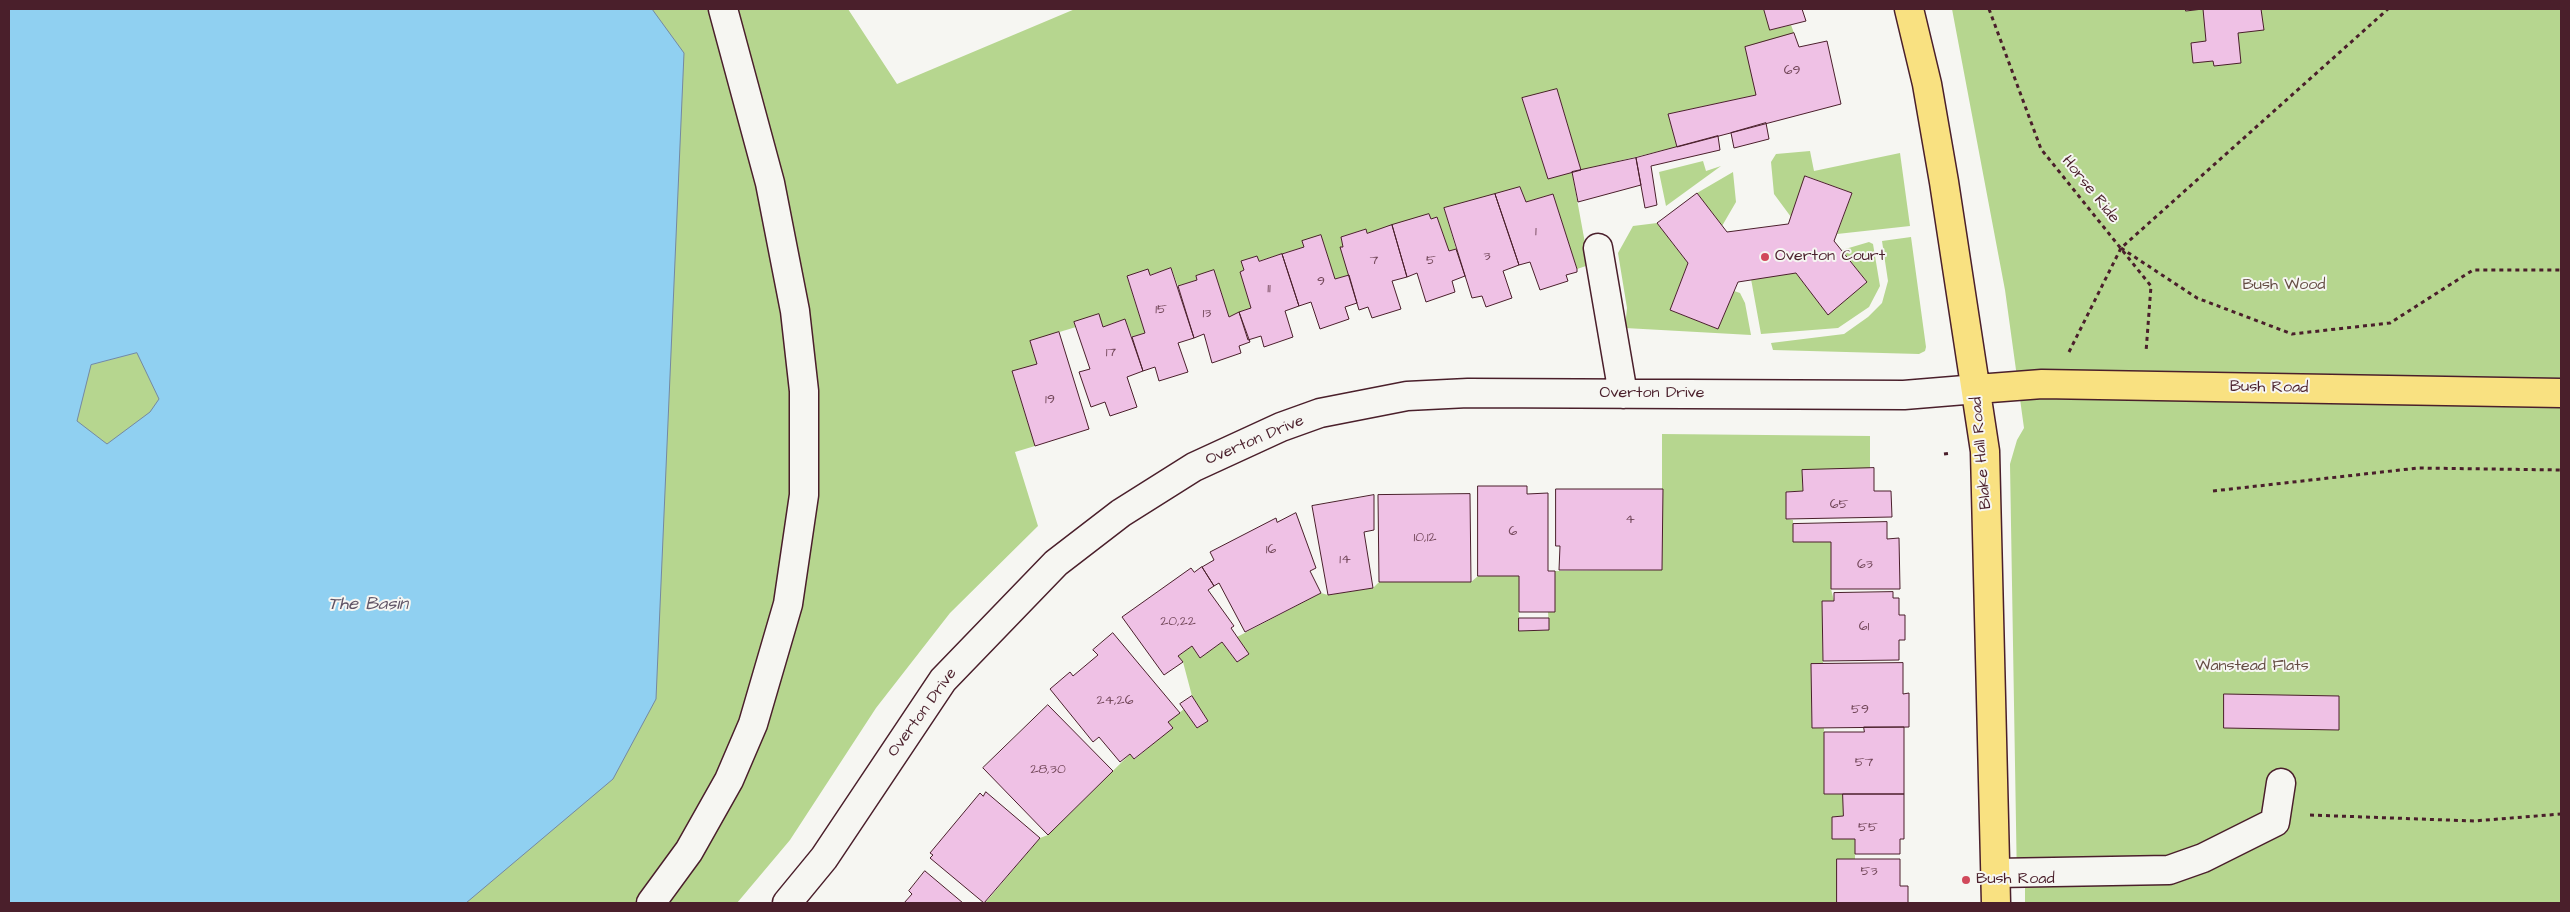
<!DOCTYPE html>
<html>
<head>
<meta charset="utf-8">
<style>
	body { margin:0 }
	#map { position:relative; width:2570px; height:912px; overflow:hidden; background:#f6f6f2; font-family:"Architects Daughter",sans-serif }
	canvas { display:block }
	.frame { position:absolute; inset:0; border:10px solid #4a1f2b; pointer-events:none }
</style>
</head>
<body>
<div id="map">
<canvas width="2570" height="912"></canvas>
<div class="frame"></div>
</div>
<script>
const ctx = document.querySelector('canvas').getContext('2d');
ctx.lineJoin = 'round';
function fillPath(path, color) { ctx.fillStyle = color; ctx.fill(path, 'evenodd'); }
function strokePath(path, color, width, dash) { ctx.strokeStyle = color; ctx.lineWidth = width; ctx.lineCap = dash ? 'butt' : 'round'; ctx.setLineDash(dash || []); ctx.stroke(path); }
function label(font, color, halo, rows, align = 'center') {
  ctx.font = font + ' "Architects Daughter",sans-serif'; ctx.lineWidth = 4; ctx.setLineDash([]); ctx.textBaseline = 'middle'; ctx.strokeStyle = halo; ctx.fillStyle = color; for (const [text, x, y, turn = 0] of rows) {
    ctx.save(); ctx.translate(x, y); ctx.rotate((+turn || 0) * Math.PI / 180); ctx.textAlign = isNaN(turn) ? turn : align; if (halo) ctx.strokeText(text, 0, 0); ctx.fillText(text, 0, 0); ctx.restore();
  }
}
fillPath(new Path2D(`
	M9,9h839l49,75 178,-75h689l6,21 21,-5 3,8 -38,62 -88,19 9,33 -96,23 -24,-81 -35,9 26,81 24,-7 17,93 -12,4 -24,-75 -27,8 -6,-15 -76,21 12,41 -7,2 -12,-34 -6,2 -2,-5 -62,19 -1,-4 -25,8 2,10h-2l8,28 -14,4 -14,-44 -19,6 2,6 -45,14 -2,-5 -16,5 3,9 -4,2 11,36 -22,9 -15,-47 -18,6 1,4 -19,6 -7,-18 -21,7 -2,-5 -21,7 18,56 -13,4 -7,-18 -22,8 -5,-13 -24,8 2,5 -46,14 7,23 -25,8 23,74 -20,6 23,74 -88,87 -74,95 -86,132 -53,63h-728z
	M1952,9h609v894h-536v-19h-8l-7,-420 7,-24 7,-12 -19,-138z
	M1810,151l4,20 86,-18 10,73 -73,8 15,-41 -46,-17 -15,41 -17,-23 -3,-32 5,-8z
	M1703,161l3,10 15,-5 -55,40 -7,-34z
	M1733,172l3,30 -14,24 -25,-33z
	M1657,223l31,40 -18,47 48,19 16,-38 6,2 5,10 6,32 -126,-7 2,-20 -9,-55 15,-27z
	M1911,237l15,110 -1,4 -6,3 -146,-4 -2,-7 73,-9 24,-17 14,-14 6,-22 -6,-40z
	M1869,242l4,2 7,42 -11,21 -31,21 -77,6 -10,-55 45,-6 32,41 39,-32 -25,-32z
	M1662,434l208,2v33l-68,1 1,21 -17,1v27l7,1v22h38v47l3,12h-12l1,62 -12,1 1,64h12v66h19v22l12,23v20h-18v44h-852l55,-65 8,-3 82,-81 5,5 37,-31 -4,-6 16,-13 13,19 11,-7 -16,-25 -9,-34 -5,-6 14,-10 8,12 22,-16 15,20 12,-8 -12,-17 84,-44 7,2 45,-7 6,-6h92l7,-6h41v55l30,-1 -1,-18 5,-1 2,-40 107,-1z`), '#b6d68f');
const water = new Path2D(`
	M9,9h643l32,44 -28,646 -43,80 -147,124h-457zM137,353l22,46 -9,13 -43,32 -30,-23 14,-56z`);
fillPath(water, '#90d0f1');
strokePath(water, '#7489a2', 1);
const building = new Path2D(`
	M1764,9h38l4,12 -36,9z
	M2186,9h75l3,21 -26,3 3,30 -27,3 -1,-5 -20,2 -2,-20 15,-2 -3,-32 -17,2z
	M1794,33l5,14 28,-6 14,63 -164,43 -9,-33 88,-19 -11,-48z
	M1557,89l24,81 -33,9 -26,-81z
	M1766,123l3,16 -35,9 -3,-15z
	M1718,136l2,14 -69,16 6,39 -12,3 -9,-50z
	M1636,158l5,27 -63,17 -6,-30z
	M1805,176l47,17 -18,48 33,41 -39,33 -32,-42 -58,9 -20,47 -48,-19 18,-47 -31,-40 40,-30 30,39 61,-8z
	M1520,187l6,15 27,-8 24,75v3l-11,3 2,6 -28,9 -10,-28 -11,3 -24,-71z
	M1495,194l24,71 -16,6 9,27 -26,9 -4,-11 -10,2 -28,-90z
	M1429,214l2,5 6,-2 12,34 7,-2 9,27 -13,5 3,11 -29,10 -9,-29 -10,4 -15,-52z
	M1392,225l15,52 -15,4 9,28 -29,9 -4,-11 -9,3 -19,-63h3l-2,-10 25,-8 1,4z
	M1321,235l14,44 14,-4 8,28 -12,4 4,12 -29,10 -9,-27 -12,4 -17,-52 22,-7 -2,-6z
	M1282,254l17,52 -14,5 8,26 -29,10 -3,-11 -13,4 -9,-28 12,-4 -11,-36 4,-2 -3,-9 16,-5 2,5z
	M1171,268l23,70 -16,5 10,29 -29,9 -4,-14 -12,4 -11,-34 13,-4 -18,-57 21,-7 2,6z
	M1214,270l15,47 10,-5 11,30 -11,4 2,7 -29,10 -8,-29 -10,4 -16,-52 19,-6 -1,-4z
	M1099,314l4,13 22,-8 18,52 -16,6 10,30 -27,9 -5,-14 -14,5 -12,-35 11,-3 -16,-47z
	M1059,332l30,97 -54,17 -23,-75 25,-7 -7,-23z
	M1874,468v23h17l1,26 -106,2v-27l17,-1 -1,-21z
	M1478,486h49v8l21,-1v78h7v41h-36v-36h-41z
	M1556,489h107l-1,81h-103l1,-24h-4z
	M1470,494l1,88h-92l-1,-87z
	M1374,495v35l-10,2 9,56 -45,7 -16,-89z
	M1296,513l20,55 -6,3 11,22 -76,39 -26,-49 -5,3 -12,-19 12,-7 -4,-8 66,-34 1,4z
	M1887,522v17l12,-1 1,51h-69v-47h-38v-18z
	M1202,567l12,19 -6,4 26,36 -3,2 18,26 -12,8 -15,-20 -22,16 -8,-12 -14,10 5,6 -19,13 -42,-58 69,-49 3,4z
	M1893,592v6h6v17h6v25h-6v20l-76,1 -1,-60h12v-8z
	M1519,618h30v12l-30,1z
	M1113,633l67,80 -12,9 5,6 -39,31 -4,-5 -10,8 -21,-25 -6,5 -43,-53 20,-17 3,4 25,-21 -5,-5z
	M1903,663v31l6,-1v34l-97,1 -1,-64z
	M2224,694l115,2v34l-115,-2z
	M1192,696l16,25 -11,7 -17,-24z
	M1048,705l65,66 -65,64 -65,-67z
	M1864,727h40v67h-80v-62h40z
	M986,792l54,46 -56,65 -54,-45 3,-3 -3,-2 50,-60 3,3z
	M1843,794h61v45h-4v15h-45v-15h-23v-22l11,-1z
	M1837,859h63v27h8v17h-71z
	M925,871l38,32h-59l8,-9 -3,-3z`);
fillPath(building, '#efc1e5');
strokePath(building, '#4a1f2b', 1);
const minor = new Path2D(`
	M1598,248l25,146
	M1996,873l173,-3 34,-12 72,-36 6,-39
	M651,903l38,-52 40,-71 24,-56 35,-120 16,-109v-104l-9,-80 -25,-128 -47,-174
	M787,903l37,-45 119,-178 113,-117 65,-50 73,-46 87,-40 39,-14 87,-17 61,-3 436,2 73,-6`);
const major = new Path2D(`
	M1909,9l18,75 17,98 41,269 11,452
	M1977,389l65,-5 519,9`);
strokePath(minor, '#4a1f2b', 31);
strokePath(major, '#4a1f2b', 31);
strokePath(new Path2D(`
	M1989,9l52,140 110,137 -5,66
	M2121,248l76,50 95,36 98,-11 83,-53h88
	M2069,352l52,-104 267,-239
	M1944,454l7,-1
	M2213,491l205,-23 143,2
	M2310,815l164,6 87,-7`), '#4a1f2b', 3, [4, 4]);
strokePath(minor, '#f6f6f2', 28);
strokePath(major, '#f9e181', 28);
for (const [x, y, r, color] of [
	[1765,257,5,"#d1495b"],
	[1966,880,5,"#d1495b"]
]) { const dot = new Path2D(); dot.arc(x, y, r, 0, 2 * Math.PI); ctx.fillStyle = color; ctx.fill(dot); strokePath(dot, '#f6f6f2', 2); }
label('14px', '#73485a', null, [
	["69",1792,71],
	["1",1536,232],
	["3",1487,257],
	["7",1374,261],
	["5",1431,261],
	["9",1321,282],
	["11",1269,289],
	["15",1161,310],
	["13",1207,314],
	["17",1111,353],
	["19",1050,400],
	["65",1839,505],
	["4",1630,520],
	["6",1513,532],
	["10,12",1425,538],
	["16",1271,550],
	["14",1345,560],
	["63",1865,565],
	["20,22",1178,622],
	["61",1864,627],
	["24,26",1115,701],
	["59",1860,710],
	["57",1864,763],
	["28,30",1048,770],
	["55",1868,828],
	["53",1869,872]
]);
label('16px', '#4a1f2b', '#f6f6f2', [
	["Horse Ride",2090,190,51],
	["Bush Road",2269,388,1],
	["Overton Drive",1652,394],
	["Overton Drive",1255,441,-23],
	["Blake Hall Road",1982,453,-95],
	["Overton Drive",923,713,-54]
]);
label('16px', '#4a1f2b', '#f6f6f2', [
	["Overton Court",1775,257],
	["Bush Road",1976,880]
], 'left');
label('16px', '#654d44', '#f6f6f2', [
	["Bush Wood",2284,286],
	["Wanstead Flats",2252,667]
]);
label('italic 18px', '#5f5466', '#f6f6f2', [
	["The Basin",368,605]
]);
</script>
</body>
</html>
